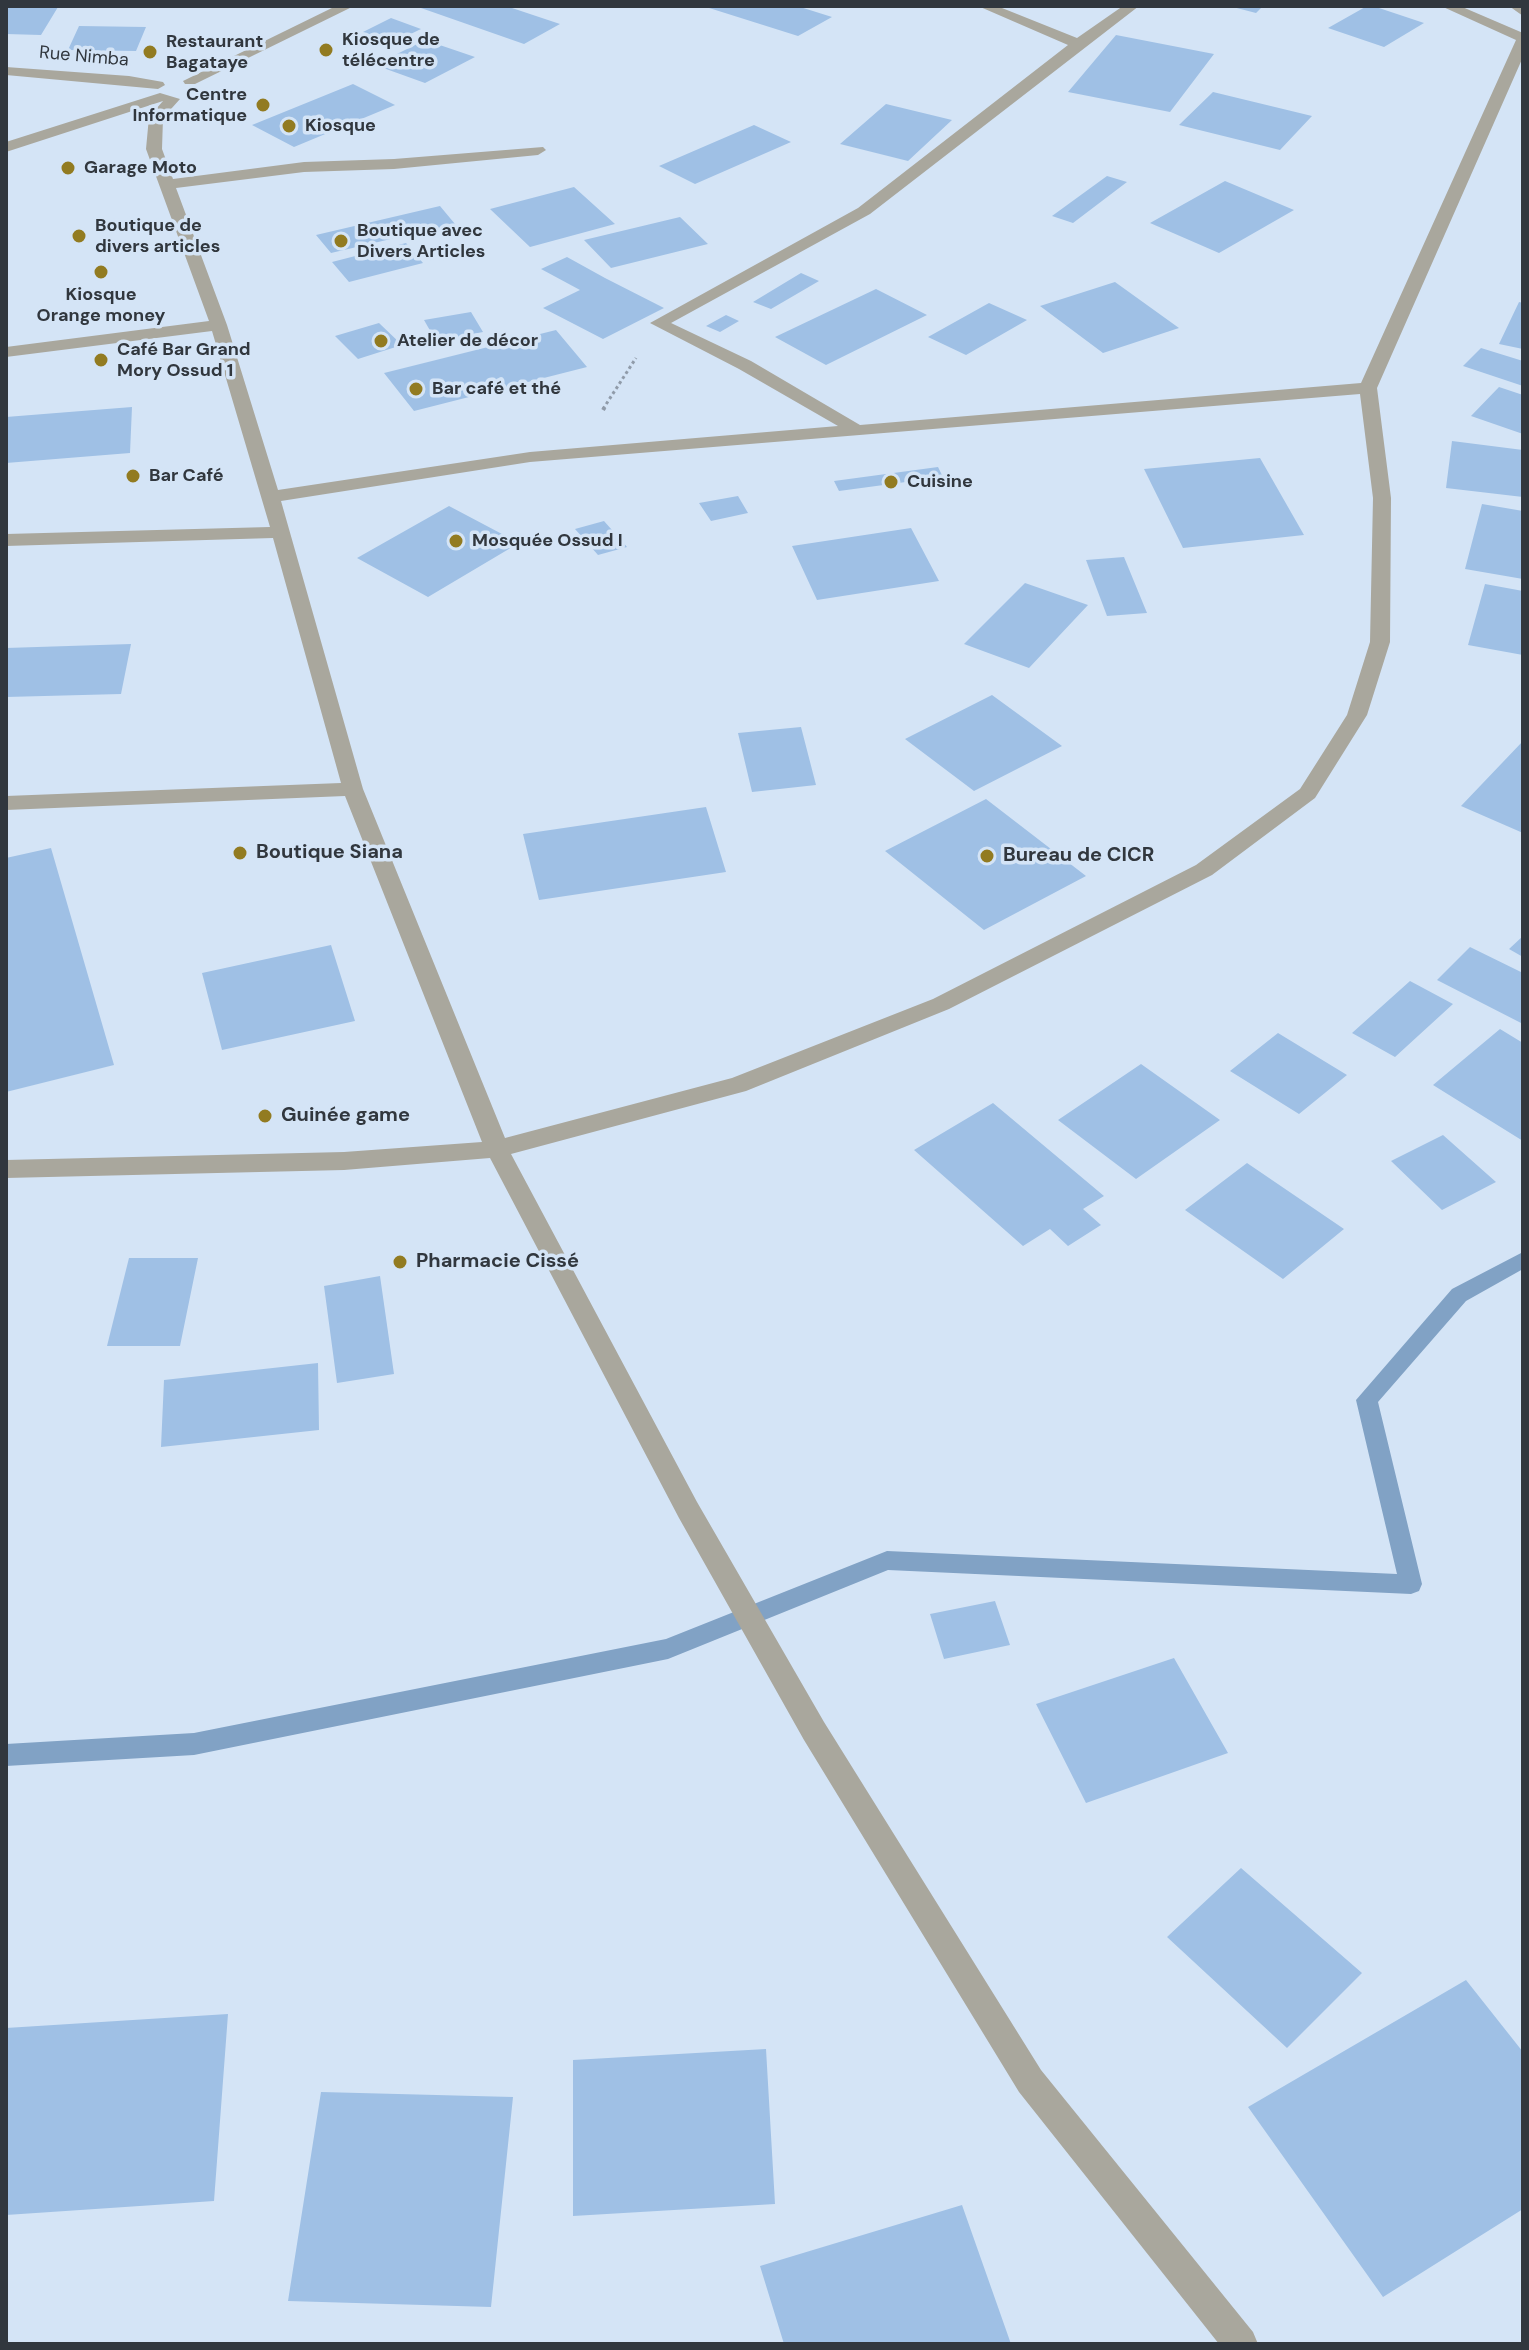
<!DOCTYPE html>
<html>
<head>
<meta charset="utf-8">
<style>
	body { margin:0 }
	#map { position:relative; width:1529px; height:2350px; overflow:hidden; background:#d4e4f6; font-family:"DM Sans",sans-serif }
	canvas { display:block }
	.frame { position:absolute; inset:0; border:8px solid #31373e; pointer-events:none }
</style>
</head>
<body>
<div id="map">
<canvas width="1529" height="2350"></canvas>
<div class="frame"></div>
</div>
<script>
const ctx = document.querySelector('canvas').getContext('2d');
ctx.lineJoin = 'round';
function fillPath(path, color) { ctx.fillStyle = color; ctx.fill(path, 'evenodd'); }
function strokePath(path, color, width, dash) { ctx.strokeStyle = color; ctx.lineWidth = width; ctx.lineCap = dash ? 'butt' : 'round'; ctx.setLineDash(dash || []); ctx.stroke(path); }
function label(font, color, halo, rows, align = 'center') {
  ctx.font = font + ' "DM Sans",sans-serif'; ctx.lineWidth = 7; ctx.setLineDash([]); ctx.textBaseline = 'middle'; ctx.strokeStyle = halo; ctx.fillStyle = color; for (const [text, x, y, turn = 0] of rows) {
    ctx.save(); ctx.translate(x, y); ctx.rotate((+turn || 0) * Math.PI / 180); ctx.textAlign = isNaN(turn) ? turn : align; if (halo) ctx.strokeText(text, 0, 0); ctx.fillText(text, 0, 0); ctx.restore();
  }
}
fillPath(new Path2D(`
	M1523,1252v17l-57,32 -88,101 44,182 -3,7 -8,3 -523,-24 -220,89 -474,96 -188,11v-22l188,-11 472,-94 221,-88 510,23 -41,-174 96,-111z`), '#81a2c5');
fillPath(new Path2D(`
	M6,6h17l35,1 -17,28 -35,-1z
	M425,6h81l54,18 -36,20 -103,-36z
	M797,6l35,11 -34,19 -92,-29z
	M1229,6h34l-7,7z
	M1367,6h6l51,17 -40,24 -56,-19z
	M391,18l30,11 -29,14 -29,-11z
	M79,26l67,1 -10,24 -68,-1z
	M1116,35l98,19 -44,58 -102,-20z
	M425,40l50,17 -50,26 -50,-18z
	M353,84l42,21 -101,42 -42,-22z
	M1213,92l99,24 -32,34 -101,-25z
	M886,104l66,16 -44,41 -68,-17z
	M754,125l37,17 -96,42 -36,-18z
	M1107,176l20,6 -54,41 -21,-7z
	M1225,181l69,29 -75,43 -69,-30z
	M574,187l41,37 -85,23 -40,-38z
	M440,206l15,18 -124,29 -15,-18z
	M680,217l28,27 -97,24 -27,-28z
	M406,243l17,20 -74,19 -17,-20z
	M567,257l38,21 59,30 -61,31 -60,-31 37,-18 -39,-21z
	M801,273l18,8 -48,28 -18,-7z
	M1115,282l64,46 -76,25 -63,-47z
	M876,289l51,26 -101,50 -51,-28z
	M1519,302l4,1v46l-24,-5z
	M989,303l38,17 -61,35 -38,-18z
	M471,312l12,20 -47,9 -12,-21z
	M726,315l13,6 -19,11 -14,-6z
	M379,323l23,22 -44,14 -23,-23z
	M556,330l31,37 -173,44 -30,-38z
	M1481,348l42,13v25l-60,-20z
	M1499,387l24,8v39l-52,-18z
	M132,407l-2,46 -124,10v-46z
	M1452,441l71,9v47l-77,-9z
	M1260,458l44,77 -121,13 -39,-79z
	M938,467l5,10 -104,14 -5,-10z
	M738,496l10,17 -37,8 -12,-18z
	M1482,504l41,7v68l-58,-10z
	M449,506l70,37 -91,54 -71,-39z
	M604,521l23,26 -29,8 -23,-26z
	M911,528l28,53 -122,19 -25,-54z
	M1124,557l23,56 -40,3 -21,-56z
	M1025,583l63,22 -59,63 -65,-24z
	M1485,584l38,7v64l-55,-10z
	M131,644l-10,50 -115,3v-49z
	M992,695l70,51 -88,45 -69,-52z
	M801,727l15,58 -64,7 -14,-59z
	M1523,741v92l-62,-27z
	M986,799l100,77 -102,54 -99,-79z
	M706,807l20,65 -187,28 -16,-66z
	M51,848l63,217 -108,27v-234z
	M1523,936v21l-14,-8z
	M331,945l24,76 -133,29 -20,-77z
	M1470,947l53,26v51l-86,-44z
	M1410,981l43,23 -58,53 -43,-24z
	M1500,1029l23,14v98l-90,-56z
	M1278,1033l69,42 -48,39 -69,-43z
	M1141,1064l79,56 -84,59 -78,-59z
	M993,1103l111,93 -21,13 18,16 -33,21 -18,-17 -27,17 -109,-96z
	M1443,1135l53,47 -54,28 -51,-49z
	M1247,1163l97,66 -61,50 -98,-69z
	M129,1258h69l-18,88h-73z
	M380,1276l14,98 -57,9 -13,-97z
	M318,1363l1,67 -158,17 3,-67z
	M995,1601l15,44 -66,14 -14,-45z
	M1174,1658l54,95 -142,50 -50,-99z
	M1241,1868l121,105 -75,75 -120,-111z
	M1466,1980l57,72v157l-140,88 -135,-190z
	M228,2014l-14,187 -208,14v-187z
	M766,2049l9,155 -202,12v-156z
	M321,2092l192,5 -22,210 -203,-6z
	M962,2205l49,139h-227l-24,-78z`), '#9fc0e5');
strokePath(new Path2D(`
	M603,409l33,-51`), '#909ba9', 3, [3, 3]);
strokePath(new Path2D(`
	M603,410l2,-3`), '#909ba9', 4, [3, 3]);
fillPath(new Path2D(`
	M336,6h18l-159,78h-10l-2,-3z
	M978,6h19l80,32 46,-32h16l-269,208 -199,109 80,38 109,64 501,-42 155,-343 -75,-34h19l63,27v24l-146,331 14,110 -1,144 -23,73 -52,83 -103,77 -263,134 -203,82 -235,63 186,348 127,220 217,348 212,262 5,12h-39l-200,-252 -215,-352 -125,-222 -189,-360 -146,12 -338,8v-18l338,-8 138,-10 -137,-346 -339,14v-14l335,-13 -68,-245 -267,8v-12l264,-7 -58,-196 -206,26v-10l203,-26 -63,-172 3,-32 14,-16 -157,51v-10l154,-49 20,6 -17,19 -1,31 11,30 131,-17 90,-3 149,-12 3,3 -8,5 -144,14 -90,3 -128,16 51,137 51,165 252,-38 308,-26 -99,-57 -89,-46 208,-115 210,-163zM1360,394l13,104 -3,144 -23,73 -47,74 -104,76 -263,134 -201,79 -227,60 -142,-349 -82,-288 249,-39z
	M1509,6h14v10z
	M6,67l123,9 34,6 2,3 -7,4 -152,-14z`), '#a9a79d');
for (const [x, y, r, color] of [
	[326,50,8,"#927b21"],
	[150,52,8,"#927b21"],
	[263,105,8,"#927b21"],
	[289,126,8,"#927b21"],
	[68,168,8,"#927b21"],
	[79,236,8,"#927b21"],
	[341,241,8,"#927b21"],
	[101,272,8,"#927b21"],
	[381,341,8,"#927b21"],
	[101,360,8,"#927b21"],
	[416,389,8,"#927b21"],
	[133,476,8,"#927b21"],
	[891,482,8,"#927b21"],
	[456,541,8,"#927b21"],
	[240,853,8,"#927b21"],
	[987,856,8,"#927b21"],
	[265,1116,8,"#927b21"],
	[400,1262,8,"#927b21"]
]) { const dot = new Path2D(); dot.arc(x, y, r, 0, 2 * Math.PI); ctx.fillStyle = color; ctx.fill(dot); strokePath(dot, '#d4e4f6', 3); }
label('bold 18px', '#31373e', '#d4e4f6', [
	["Kiosque de",342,40],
	["télécentre",342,61],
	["Restaurant",166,42],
	["Bagataye",166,63],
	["Centre",247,95,"right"],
	["Informatique",247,116,"right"],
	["Kiosque",305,126],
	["Garage Moto",84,168],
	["Boutique de",95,226],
	["divers articles",95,247],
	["Boutique avec",357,231],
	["Divers Articles",357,252],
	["Kiosque",101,295,"center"],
	["Orange money",101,316,"center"],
	["Atelier de décor",397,341],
	["Café Bar Grand",117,350],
	["Mory Ossud 1",117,371],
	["Bar café et thé",432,389],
	["Bar Café",149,476],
	["Cuisine",907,482],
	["Mosquée Ossud I",472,541]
], 'left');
label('18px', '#31373e', '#d4e4f6', [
	["Rue Nimba",84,57,5]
]);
label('bold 20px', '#31373e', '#d4e4f6', [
	["Boutique Siana",256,853],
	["Bureau de CICR",1003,856],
	["Guinée game",281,1116],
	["Pharmacie Cissé",416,1262]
], 'left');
</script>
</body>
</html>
